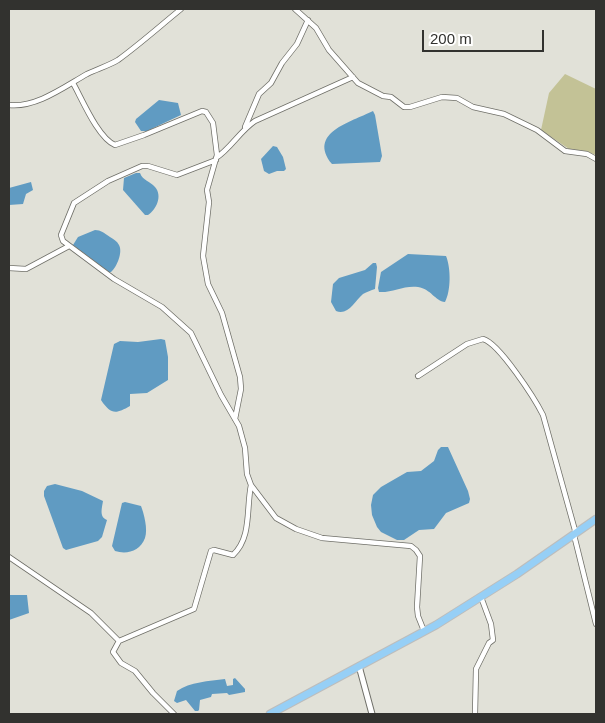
<!DOCTYPE html>
<html>
<head>
<meta charset="utf-8">
<style>
	body { margin:0 }
	#map { position:relative; width:605px; height:723px; overflow:hidden; background:#e1e1d8; font-family:Arial,sans-serif }
	canvas { display:block }
	.frame { position:absolute; inset:0; border:10px solid #32322f; pointer-events:none }
	.scale { position:absolute; left:422px; top:30px; width:122px; height:22px; box-sizing:border-box; border:2px solid #32322f; border-top:0; padding-left:6px; font-size:15px; line-height:18px; white-space:nowrap; color:#32322f; -webkit-text-stroke:4px #fffffe; paint-order:stroke }
</style>
</head>
<body>
<div id="map">
<canvas width="605" height="723"></canvas>
<div class="frame"></div>
<div class="scale">200 m</div>
</div>
<script>
const ctx = document.querySelector('canvas').getContext('2d');
ctx.lineJoin = 'round';
function fillPath(path, color) { ctx.fillStyle = color; ctx.fill(path, 'evenodd'); }
function strokePath(path, color, width, dash) { ctx.strokeStyle = color; ctx.lineWidth = width; ctx.lineCap = dash ? 'butt' : 'round'; ctx.setLineDash(dash || []); ctx.stroke(path); }
fillPath(new Path2D(`
	M565,74l31,15v66l-10,-4 -17,-2 -28,-19 8,-37z`), '#c3c296');
fillPath(new Path2D(`
	M159,100l19,3 3,12 -34,16h-6l-6,-9 1,-3z
	M373,111l2,4 7,41 -2,6 -48,2c-25,-31 19,-42 41,-53z
	M273,146l4,1 6,10 3,12 -2,2h-7l-8,3 -5,-3 -3,-12z
	M136,173h4c3,8 10,8 15,14 8,9 1,23 -7,28h-3l-22,-25 1,-12z
	M31,182l2,8 -7,4 -3,10 -14,1v-17z
	M95,230c6,0 9,3 15,7 3,2 7,4 9,8 4,7 -2,22 -8,27h-2l-36,-27 5,-8z
	M408,254l38,2c5,12 5,35 -1,46 -10,-1 -14,-13 -27,-15 -14,-2 -26,6 -39,5l-1,-4 3,-16z
	M373,263h3l1,4 -2,22c-4,1 -8,3 -12,5 -8,7 -15,22 -27,17l-5,-9 2,-18 6,-6 26,-8z
	M161,339l4,1 3,17v23l-21,13 -17,1v12c-14,8 -19,9 -29,-6l13,-56 6,-3 18,1z
	M441,447h7l20,44 2,8 -1,4 -23,10 -12,16 -15,1 -15,10h-7l-16,-8 -4,-5 -5,-12 -1,-10 2,-10 8,-8 26,-15 14,-1 13,-10 4,-11z
	M55,484l27,7 21,10c-1,7 -4,16 4,19l-5,17 -4,4 -32,9 -3,-2 -19,-52v-5l3,-5z
	M125,502l16,4c3,8 7,23 4,32 -5,13 -18,17 -30,13l-3,-5 10,-43z
	M9,595h18l2,18 -20,7z
	M235,678l10,11v3l-16,3 -2,-2 -15,1 -1,3 -11,3 -1,10 -1,1h-3l-9,-11 -9,3 -3,-2 3,-10c13,-9 32,-10 48,-12l2,7 6,-1v-6z`), '#609bc2');
const minor = new Path2D(`
	M295,9l21,19 13,22 29,33 25,13 8,1 13,10h6l32,-10 15,1 16,9 31,7 33,16 28,21 22,3 9,5
	M73,83c9,16 25,55 42,62l29,-10 58,-24 4,1 7,11 4,32 -10,35 2,12 -6,54 5,28 14,29 18,64 1,12 -6,30
	M9,105c27,3 55,-18 78,-31 10,-5 21,-8 31,-14 22,-16 42,-34 63,-51
	M245,127l14,-33 12,-11 11,-20 15,-19 11,-24
	M216,158c15,-10 24,-27 39,-37l98,-44
	M216,160l-39,15 -29,-9h-6l-34,15 -34,22 -13,32 2,6 51,38 48,28 29,26 30,62 18,31 6,22 2,26 4,11 25,33 20,11 26,9 89,8 5,4 4,6 -3,51 1,9 6,15
	M9,268l17,1 43,-23
	M418,376l49,-32 16,-5c16,4 52,60 60,76l33,119
	M574,535l22,89
	M9,557l82,56 28,28
	M174,714l-21,-21 -18,-22 -14,-8 -8,-11 6,-11 75,-32 17,-58 3,-1 19,5c19,-18 13,-46 18,-70
	M475,714l1,-45 13,-26 4,-3 -2,-16 -10,-27`);
const tertiary = new Path2D(`
	M359,666l13,48`);
const trunk = new Path2D(`
	M270,714l166,-89 81,-51 79,-55`);
strokePath(minor, '#6f6f68', 6);
strokePath(tertiary, '#6f6f68', 7);
strokePath(trunk, '#bdbdbc', 9);
strokePath(minor, '#fff', 4.5);
strokePath(tertiary, '#fff', 5);
strokePath(trunk, '#96cff6', 7);
</script>
</body>
</html>
